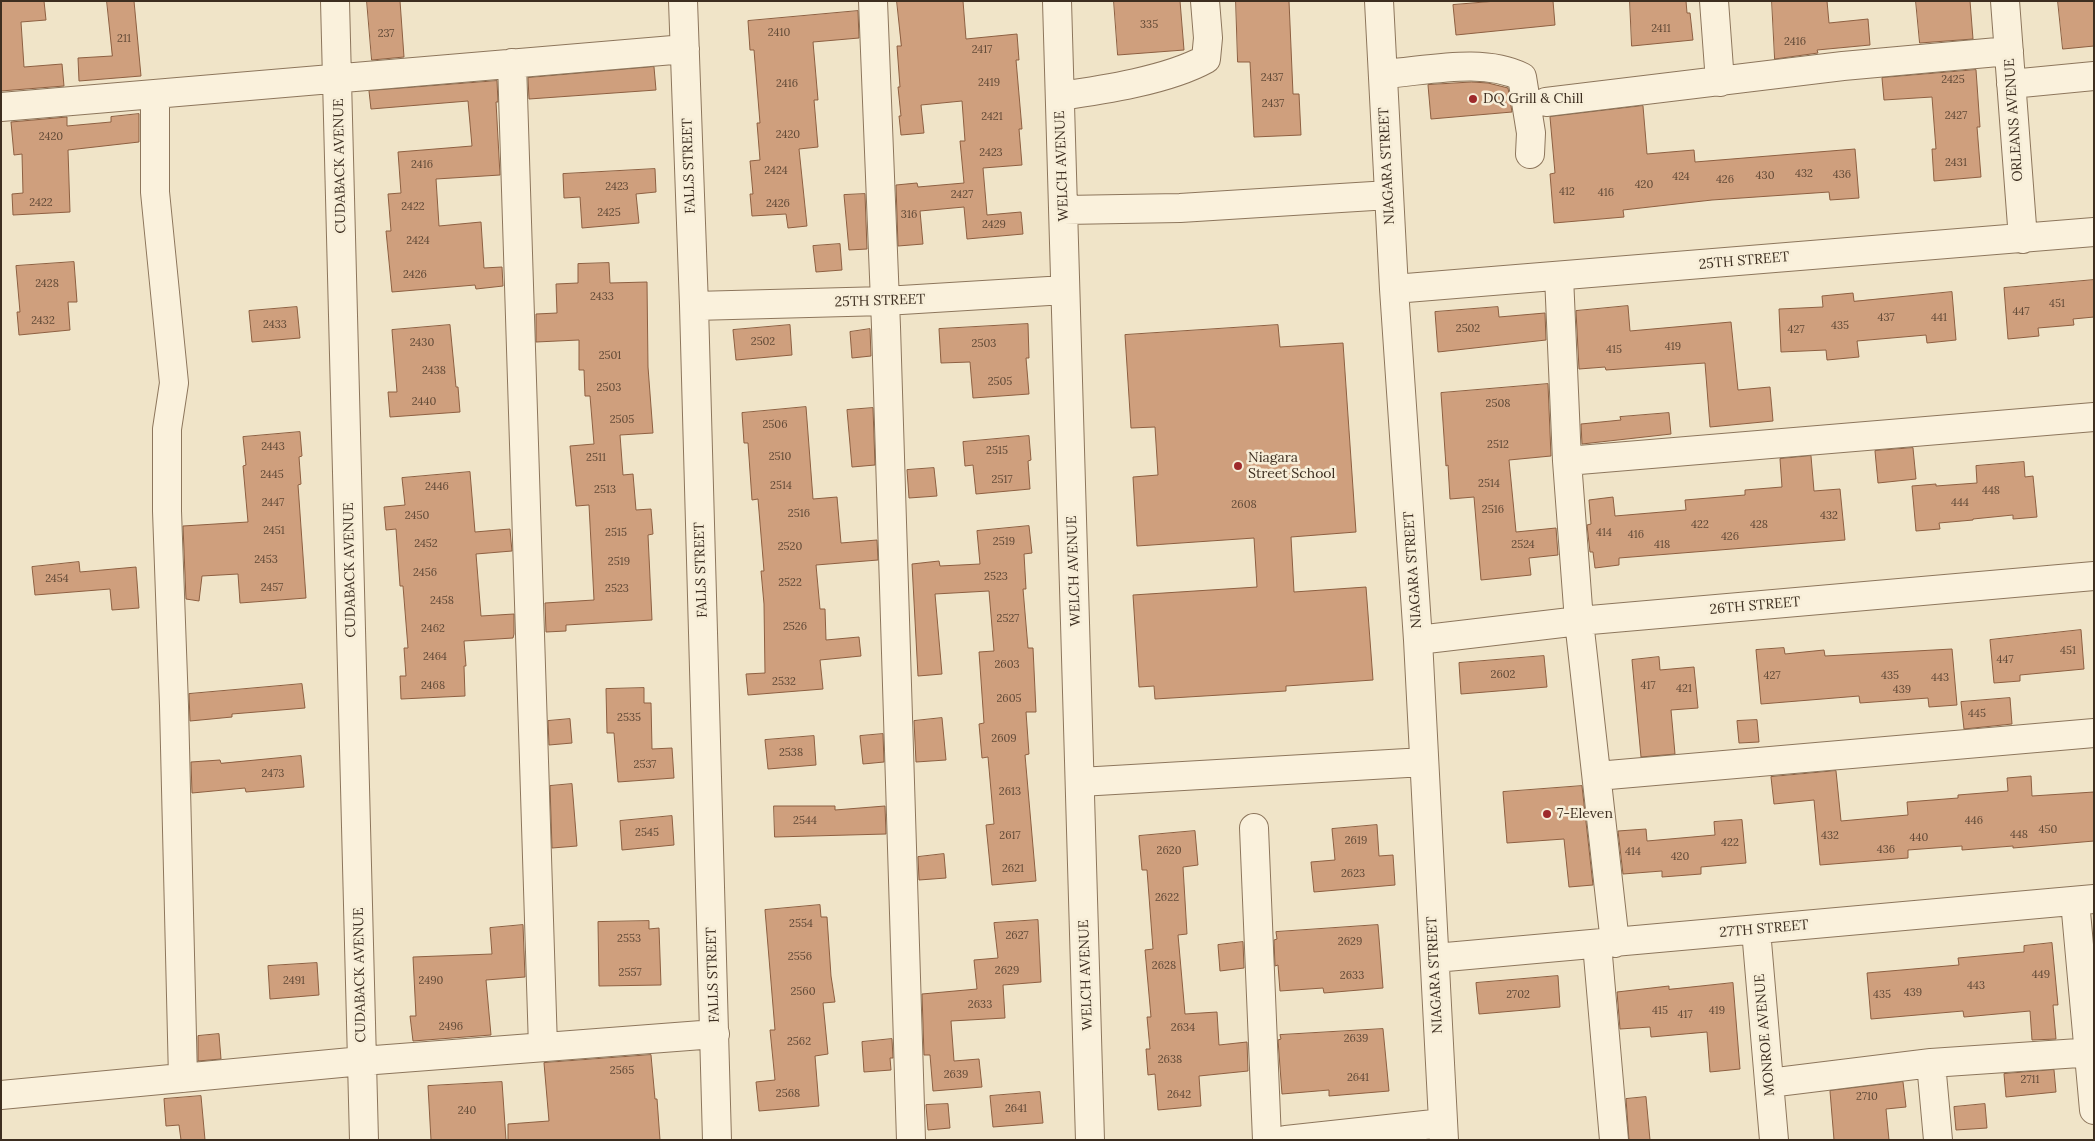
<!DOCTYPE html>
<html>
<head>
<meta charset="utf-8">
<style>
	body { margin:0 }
	#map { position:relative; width:2095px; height:1141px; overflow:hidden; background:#f0e4c8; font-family:Lora,serif }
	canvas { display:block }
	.frame { position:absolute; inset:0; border:2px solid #3d2e20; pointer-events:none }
</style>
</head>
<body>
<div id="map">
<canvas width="2095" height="1141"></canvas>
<div class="frame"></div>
</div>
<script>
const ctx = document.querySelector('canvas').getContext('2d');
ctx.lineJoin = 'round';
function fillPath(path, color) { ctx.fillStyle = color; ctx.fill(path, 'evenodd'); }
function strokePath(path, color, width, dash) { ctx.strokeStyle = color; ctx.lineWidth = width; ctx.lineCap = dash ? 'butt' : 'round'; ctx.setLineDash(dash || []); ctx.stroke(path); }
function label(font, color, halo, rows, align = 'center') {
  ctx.font = font + ' Lora,serif'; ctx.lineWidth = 5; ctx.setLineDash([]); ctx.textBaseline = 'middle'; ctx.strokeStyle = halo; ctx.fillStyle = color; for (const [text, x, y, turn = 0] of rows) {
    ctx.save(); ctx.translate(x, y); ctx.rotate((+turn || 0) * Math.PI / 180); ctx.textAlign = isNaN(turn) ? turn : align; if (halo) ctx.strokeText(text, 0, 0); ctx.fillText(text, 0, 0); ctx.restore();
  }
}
const building = new Path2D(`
	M1,1h43l2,19 -25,2 3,45 38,-3 2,22 -63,5z
	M107,1h27l7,75 -62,5 -1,-23 34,-2z
	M367,1h33l4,56 -32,3z
	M897,1h66l3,38 51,-5 2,26h-3l6,69h-3l3,36 -39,3 4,47 34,-3 2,22 -56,5 -3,-32 -44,4 3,33 -25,2 -2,-61 21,-2 1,4 46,-4 -4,-42h5l-3,-40 -41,4 3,28 -23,2 -2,-19h2l-3,-29h2l-3,-41h4z
	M1114,1h66l4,49 -66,5z
	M1236,1h53l4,93h6l2,41 -47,2 -4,-75h-12z
	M1497,1h56l2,24 -99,10 -3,-30z
	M1630,1h56l1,12h3l3,27 -61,6z
	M1772,1h55l2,22 39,-4 2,26 -53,5 1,3 -43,6z
	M1916,1h54l3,38 -53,4z
	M2058,1h36v45l-31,3z
	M858,11l1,27 -46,4 5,58h-4l4,47 -19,2 8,77 -19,2 -2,-14 -34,2 -2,-22h3l-3,-33 10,-1 -3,-37h3l-6,-73h-4l-2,-29z
	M654,67l2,23 -127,9 -1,-21z
	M1976,70l4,57h-3l4,50 -47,4 -2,-32h4l-4,-52 -48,3 -2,-22z
	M497,81l1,21h-2l4,73 -64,4 3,47 42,-4 3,46 18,-1 1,19 -27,3 -1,-4 -83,7 -6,-61h5l-3,-37 13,-1 -3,-41 74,-6 -4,-45 -97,8 -2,-18z
	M1472,82l16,1 20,5 4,24 -81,7 -3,-34z
	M1643,106l4,48 47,-4 1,12 160,-13 4,49 -29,2 -1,-8 -117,8 -89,10 1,7 -70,6 -4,-49 5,-1 -5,-56z
	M139,114v28l-71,8 2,62 -57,3 -1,-21 11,-1 -1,-39 -8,1 -3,-33 56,-5v9l44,-4v-5z
	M655,169l1,23 -20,2 3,29 -57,5 -2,-31 -16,1 -1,-24z
	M865,194l2,55 -18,1 -5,-55z
	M840,244l2,26 -26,2 -3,-26z
	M74,262l3,40h-9l2,28 -51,5 -2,-23h3l-4,-46z
	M609,263l1,20 37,-1 1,85 5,66 -33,2 3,40 10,-1 3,36 15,-1 2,25 -5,1 4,85 -86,5v6l-20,1 -1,-29 49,-3 -5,-95 -13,1 -6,-60 24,-2 -4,-48h-5l-1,-26h-5v-30l-43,2v-28l21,-1 -1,-29 22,-1v-19z
	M2094,280v37l-21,2 1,6 -36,3 1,8 -31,3 -4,-51z
	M1952,292l4,48 -29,3 -1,-8 -69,6 2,16 -32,3 -1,-10 -45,2 -2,-43 44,-2 -1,-11 31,-3 1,8z
	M1628,306l2,25 101,-9 7,68 32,-3 3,34 -63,6 -5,-64 -99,7 -1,-3 -26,2 -3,-58z
	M297,307l3,31 -48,4 -3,-31z
	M1498,307l1,10 46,-4 1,27 -108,12 -3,-40z
	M1028,324l1,34h-3l3,36 -56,4 -3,-36 -29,1 -2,-34z
	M450,325l6,62h2l2,25 -70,5 -2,-25h9l-5,-62z
	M790,325l2,30 -56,5 -3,-30z
	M1278,325l2,22 63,-4 13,189 -65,5 3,55 72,-5 7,93 -87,6v5l-131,8 -1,-13 -15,1 -6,-92 124,-8 -3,-49 -117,8 -4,-69 25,-2 -3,-48 -24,1 -6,-93z
	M870,329l1,27 -19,2 -2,-26z
	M1548,384l3,72 -42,4 7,72 40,-4 2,27 -29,3 2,17 -50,5 -7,-83 -24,2 -2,-34 -2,1 -5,-73z
	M806,407l7,92 24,-2 4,46 36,-3 1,20 -62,5 4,44h5l1,31 33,-3 2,19 -41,4 3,29 -75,6 -2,-21 19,-1 -1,-69 -3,-33h3l-6,-72 -6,1 -4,-57h-4l-2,-30z
	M873,408l2,57 -23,2 -5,-57z
	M1669,413l2,21 -89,10 -1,-20 40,-4 -1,-3z
	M300,432l2,24 -3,1 2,27 -3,1 8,113 -66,5 -2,-29 -36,2 -3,25 -13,-2 -3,-73 65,-4 -5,-56 3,-1 -3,-28z
	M1029,436l2,24 -3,1 2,28 -54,5 -3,-29 -8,1 -2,-24z
	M1913,448l3,31 -38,4 -3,-32z
	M1811,456l3,35 26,-2 5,51 -226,18v7l-24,3 -2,-16h-3l-3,-27 4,-1 -2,-24 24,-3 2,19 71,-6 -1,-10 60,-5v-5l37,-3 -2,-28z
	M2024,462l1,15 8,-1 4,41 -24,2v-4l-40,4v1l-34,3 1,6 -24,2 -4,-45 24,-2v2l41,-3 -1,-17z
	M934,468l3,28 -28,2 -2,-28z
	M470,472l5,60 35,-3 1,12 1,10 -36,3 5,62 33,-2v20l-1,4 -49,3 2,25h-2l1,30 -64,3 -1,-23h6l-2,-28h4l-5,-62h-3l-4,-57 -10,1 -2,-23 21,-2 -3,-27z
	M1029,526l3,27 -8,1 2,35h-3l5,59h5l3,64h-10l3,42 -4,1 11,126 -44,4 -6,-60 8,-1 -6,-67 -6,1 -3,-34 5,-1 -5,-71 15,-1 -5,-60 -54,3 7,80 -24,2 -6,-112 27,-3 1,5 40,-2 -3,-33z
	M79,562l1,10 56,-5 3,41 -27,2 -2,-21 -75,6 -3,-28z
	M2081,630l3,39 -64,6v6l-26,2 -4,-43z
	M1784,648l1,6 39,-4 1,6 127,-7 5,56 -28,2 -1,-9 -68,5 -1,-7 -98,8 -5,-54z
	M1544,656l3,31 -86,7 -2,-31z
	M1659,657l1,13 34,-3 4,41 -27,2 4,44 -34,3 -9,-97z
	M302,684l3,24 -73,6v3l-42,4 -1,-27z
	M644,688v15h7l1,46 20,-1 2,30 -56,4 -4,-49h-7l-1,-44z
	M2010,698l2,26 -48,5 -3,-27z
	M942,718l4,42 -30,2 -2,-41z
	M570,719l2,24 -23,2 -1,-24z
	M1757,720l2,22 -20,1 -2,-22z
	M883,734l1,28 -21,2 -3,-28z
	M814,736l2,29 -48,4 -3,-29z
	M301,756l3,31 -58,5 -1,-4 -53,5 -1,-31 29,-2 1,3z
	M1836,771l5,50 67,-6 -1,-13 51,-4v-3l50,-4 -1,-13 24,-2 1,20 62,-4v49l-81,7v-2l-51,4v-4l-54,4v8l-88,7 -6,-65 -40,4 -3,-27z
	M572,784l5,62 -25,2 -2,-62z
	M1582,786l11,99 -24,2 -5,-48 -57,4 -4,-51z
	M774,806h61v4l50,-4 1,28 -111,3z
	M672,816l2,29 -52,5 -2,-29z
	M1742,820l4,43 -45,4v7l-39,3v-6l-39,3 -5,-43 28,-2 1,12 68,-6 -1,-13z
	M1377,825l2,31 14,-1 2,30 -81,7 -3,-30 24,-2 -3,-31z
	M1195,831l3,34 -15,2 4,67 -9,1 7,79 32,-2 2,33 28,-3 1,29 -49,5 2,30 -43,4 -3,-36 -7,1 -2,-26h4l-3,-32h4l-6,-67 8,-1 -6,-79h-5l-3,-34z
	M944,854l2,24 -27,2 -1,-23z
	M820,905l1,12h6l4,59 4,26 -12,1 5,51 -13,2 4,50 -60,5 -3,-29 19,-2 -5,-50h5l-10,-120z
	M1038,920l3,62 -38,3 2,33 -54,3 3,40 25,-2 3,28 -49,4 -3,-36h-6l-2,-61 55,-5 -3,-29 24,-2 -4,-35z
	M649,921v8l10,-1 2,57 -62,1 -1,-64z
	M523,925l2,52 -39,3 5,55 -78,6 -3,-25h6l-3,-59 79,-3 -2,-26z
	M1378,925l5,63 -59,5 -1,-5 -43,3 -2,-26 -3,1 -1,-26 3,-1 -1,-7z
	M1243,942l1,26 -24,3 -2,-26z
	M2052,943l6,62h-5l3,34 -24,1 -2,-29 -66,6 -1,-6 -92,8 -4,-46 92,-8 -1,-7 66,-6v-6z
	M317,963l2,32 -49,4 -2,-33z
	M1558,976l2,31 -81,7 -3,-31z
	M1733,983l7,86 -30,3 -3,-40 -56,5 -1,-10 -30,2 -3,-37 52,-6v3z
	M1383,1029l6,62 -60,5v-6l-47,4 -4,-54 3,-1 -1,-4z
	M219,1034l2,25 -23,2v-25z
	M892,1039l1,19h-3l1,12 -27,2 -2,-30z
	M651,1055l4,44h2l3,41h-152v-16l41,-3 -5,-58z
	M2054,1070l2,22 -50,5 -2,-23z
	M502,1082l4,58h-75l-3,-54z
	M1903,1082l3,25 -20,2 3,31h-55l-4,-49z
	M1040,1092l3,31 -50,4 -3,-31z
	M201,1096l4,44h-24l-2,-15 -13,1 -2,-27z
	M1646,1097l4,43h-21l-3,-41z
	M948,1104l2,24 -22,2 -2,-25z
	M1985,1104l2,24 -31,2 -2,-23z`);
fillPath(building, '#cf9f7d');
strokePath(building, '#8d5f41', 1);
const minor = new Path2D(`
	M335,1l29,1139
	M683,1l11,305 23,834
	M873,1l13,326 25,813
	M1057,1l33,1139
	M1379,1l15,288 24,351 26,500
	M1714,1l6,81
	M2005,1l18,238
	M512,63l31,984
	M1383,74c44,-3 100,-17 139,3l9,56 -1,21
	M2011,84l83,-8
	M155,94v98l19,191 -7,46v82l7,195 9,372
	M1060,96c43,-6 108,-16 146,-37l2,-21 -3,-37
	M1546,102l297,-36 166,-15
	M1,107l684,-58
	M1064,210l116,-2 209,-13
	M1559,276l8,185 12,160 36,322
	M1394,289l700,-57
	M694,306l191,-5 180,-11
	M1567,461l527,-44
	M1418,640l161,-19 515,-45
	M1597,776l497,-43
	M1080,782l344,-20
	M1254,828l13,312
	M2075,901l19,209
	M1756,930l18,210
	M1597,944l17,196
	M1435,958l659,-59
	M1931,1063l7,77
	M1769,1083l162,-20 163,-11
	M1,1095l361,-34 353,-27
	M1286,1140l157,-17`);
strokePath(minor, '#8d765c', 30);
strokePath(minor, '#faf1dc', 28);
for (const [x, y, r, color] of [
	[1473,99,5,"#9e2a2b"],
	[1238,466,5,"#9e2a2b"],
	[1547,814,5,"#9e2a2b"]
]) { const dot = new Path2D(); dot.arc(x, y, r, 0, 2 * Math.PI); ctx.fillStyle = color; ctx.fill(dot); strokePath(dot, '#f7eed8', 2); }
label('11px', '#624a37', null, [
	["335",1149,25],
	["2411",1661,29],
	["2410",779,33],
	["237",386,34],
	["211",124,39],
	["2416",1795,42],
	["2417",982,50],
	["2437",1272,78],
	["2425",1953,80],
	["2419",989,83],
	["2416",787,84],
	["2437",1273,104],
	["2427",1956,116],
	["2421",992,117],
	["2420",788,135],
	["2420",51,137],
	["2423",991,153],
	["2431",1956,163],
	["2416",422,165],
	["2424",776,171],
	["432",1804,174],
	["436",1842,175],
	["430",1765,176],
	["424",1681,177],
	["426",1725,180],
	["420",1644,185],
	["2423",617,187],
	["412",1567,192],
	["416",1606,193],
	["2427",962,195],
	["2422",41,203],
	["2426",778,204],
	["2422",413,207],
	["2425",609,213],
	["316",909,215],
	["2429",994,225],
	["2424",418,241],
	["2426",415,275],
	["2428",47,284],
	["2433",602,297],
	["451",2057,304],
	["447",2021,312],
	["437",1886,318],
	["441",1939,318],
	["2432",43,321],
	["2433",275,325],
	["435",1840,326],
	["2502",1468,329],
	["427",1796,330],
	["2502",763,342],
	["2430",422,343],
	["2503",984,344],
	["419",1673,347],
	["415",1614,350],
	["2501",610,356],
	["2438",434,371],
	["2505",1000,382],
	["2503",609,388],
	["2440",424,402],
	["2508",1498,404],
	["2505",622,420],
	["2506",775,425],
	["2512",1498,445],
	["2443",273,447],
	["2515",997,451],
	["2510",780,457],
	["2511",596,458],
	["2445",272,475],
	["2517",1002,480],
	["2514",1489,484],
	["2514",781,486],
	["2446",437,487],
	["2513",605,490],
	["448",1991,491],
	["2447",273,503],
	["444",1960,503],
	["2608",1244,505],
	["2516",1493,510],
	["2516",799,514],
	["2450",417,516],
	["432",1829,516],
	["422",1700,525],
	["428",1759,525],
	["2451",274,531],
	["2515",616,533],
	["414",1604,533],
	["416",1636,535],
	["426",1730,537],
	["2519",1004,542],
	["2452",426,544],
	["2524",1523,545],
	["418",1662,545],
	["2520",790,547],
	["2453",266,560],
	["2519",619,562],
	["2456",425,573],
	["2523",996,577],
	["2454",57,579],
	["2522",790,583],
	["2457",272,588],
	["2523",617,589],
	["2458",442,601],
	["2527",1008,619],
	["2526",795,627],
	["2462",433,629],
	["451",2068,651],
	["2464",435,657],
	["447",2005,660],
	["2603",1007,665],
	["2602",1503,675],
	["427",1772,676],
	["435",1890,676],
	["443",1940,678],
	["2532",784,682],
	["2468",433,686],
	["417",1648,686],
	["421",1684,689],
	["439",1902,690],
	["2605",1009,699],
	["445",1977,714],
	["2535",629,718],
	["2609",1004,739],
	["2538",791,753],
	["2537",645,765],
	["2473",273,774],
	["2613",1010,792],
	["2544",805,821],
	["446",1974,821],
	["450",2048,830],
	["2545",647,833],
	["448",2019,835],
	["2617",1010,836],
	["432",1830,836],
	["440",1919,838],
	["2619",1356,841],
	["422",1730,843],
	["436",1886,850],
	["2620",1169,851],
	["414",1633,852],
	["420",1680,857],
	["2621",1013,869],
	["2623",1353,874],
	["2622",1167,898],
	["2554",801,924],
	["2627",1017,936],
	["2553",629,939],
	["2629",1350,942],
	["2556",800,957],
	["2628",1164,966],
	["2629",1007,971],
	["2557",630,973],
	["449",2041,975],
	["2633",1352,976],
	["2491",294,981],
	["2490",431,981],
	["443",1976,986],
	["2560",803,992],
	["439",1913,993],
	["2702",1518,995],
	["435",1882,995],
	["2633",980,1005],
	["415",1660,1011],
	["419",1717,1011],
	["417",1685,1015],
	["2496",451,1027],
	["2634",1183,1028],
	["2639",1356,1039],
	["2562",799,1042],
	["2638",1170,1060],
	["2565",622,1071],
	["2639",956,1075],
	["2641",1358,1078],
	["2711",2030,1080],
	["2568",788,1094],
	["2642",1179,1095],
	["2710",1867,1097],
	["2641",1016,1109],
	["240",467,1111]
]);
label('14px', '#3d2e20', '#f7eed8', [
	["DQ Grill & Chill",1483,99],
	["Niagara",1248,458],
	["Street School",1248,474],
	["7-Eleven",1557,814]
], 'left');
label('14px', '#3d2e20', '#f7eed8', [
	["ORLEANS AVENUE",2014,120,-94],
	["CUDABACK AVENUE",340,166,-91],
	["FALLS STREET",689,166,-92],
	["WELCH AVENUE",1062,166,-92],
	["NIAGARA STREET",1387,166,-93],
	["25TH STREET",1744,261,-5],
	["25TH STREET",880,301,-2],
	["CUDABACK AVENUE",350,570,-91],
	["FALLS STREET",701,570,-92],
	["NIAGARA STREET",1413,570,-94],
	["WELCH AVENUE",1074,571,-92],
	["26TH STREET",1755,606,-5],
	["27TH STREET",1764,929,-5],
	["CUDABACK AVENUE",360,975,-91],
	["FALLS STREET",713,975,-92],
	["WELCH AVENUE",1086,975,-92],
	["NIAGARA STREET",1435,975,-93],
	["MONROE AVENUE",1765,1035,-95]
]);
</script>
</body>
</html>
